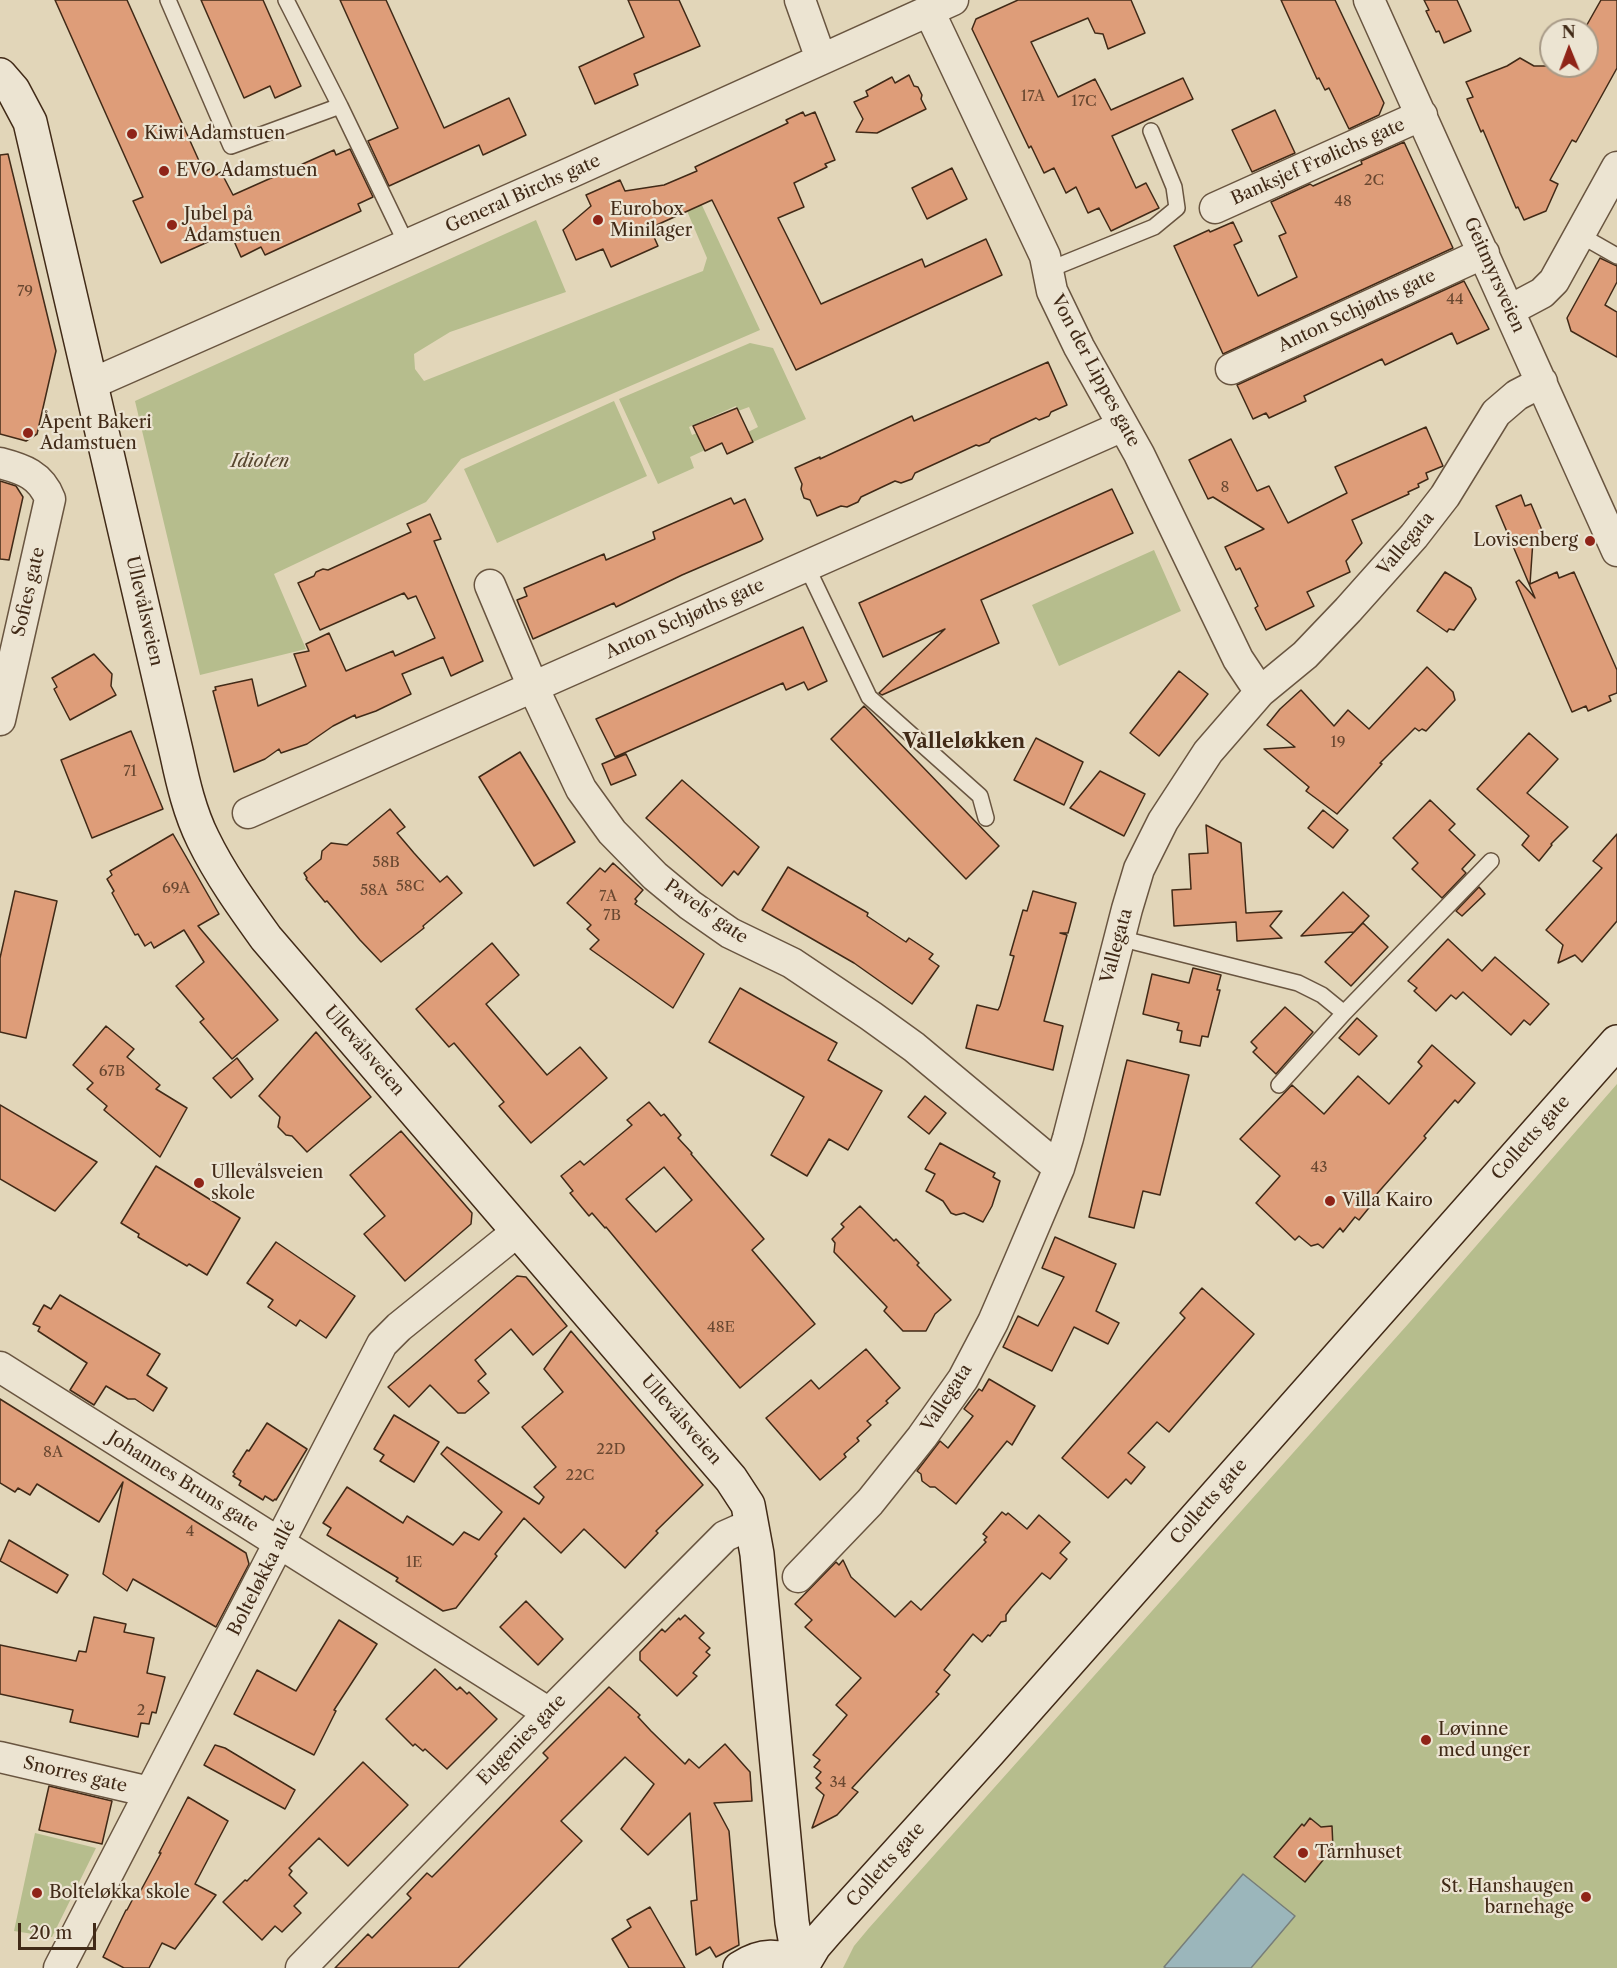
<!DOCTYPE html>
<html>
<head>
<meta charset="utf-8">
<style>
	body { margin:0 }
	#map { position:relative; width:1617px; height:1968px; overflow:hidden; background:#e2d6b9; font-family:"Libre Caslon Text",serif }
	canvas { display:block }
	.north { position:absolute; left:1539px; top:18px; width:60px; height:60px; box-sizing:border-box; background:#ece4d2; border:2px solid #a89a87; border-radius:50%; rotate:359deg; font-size:16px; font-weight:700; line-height:24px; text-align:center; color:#412a17 }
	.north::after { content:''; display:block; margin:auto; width:21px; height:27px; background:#8f2418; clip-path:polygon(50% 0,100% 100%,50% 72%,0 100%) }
	.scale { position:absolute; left:18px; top:1923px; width:78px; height:27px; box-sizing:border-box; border:3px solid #412a17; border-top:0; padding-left:8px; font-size:18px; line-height:21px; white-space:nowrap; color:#412a17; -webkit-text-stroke:4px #ece4d2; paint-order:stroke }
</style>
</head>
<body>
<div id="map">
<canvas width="1617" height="1968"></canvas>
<div class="north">N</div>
<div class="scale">20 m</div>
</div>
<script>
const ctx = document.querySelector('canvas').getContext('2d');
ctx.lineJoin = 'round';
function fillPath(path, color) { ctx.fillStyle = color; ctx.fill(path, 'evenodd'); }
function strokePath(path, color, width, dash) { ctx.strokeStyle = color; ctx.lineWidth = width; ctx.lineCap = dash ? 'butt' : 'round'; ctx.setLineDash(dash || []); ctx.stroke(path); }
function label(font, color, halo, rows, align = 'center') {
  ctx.font = font + ' "Libre Caslon Text",serif'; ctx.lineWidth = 4.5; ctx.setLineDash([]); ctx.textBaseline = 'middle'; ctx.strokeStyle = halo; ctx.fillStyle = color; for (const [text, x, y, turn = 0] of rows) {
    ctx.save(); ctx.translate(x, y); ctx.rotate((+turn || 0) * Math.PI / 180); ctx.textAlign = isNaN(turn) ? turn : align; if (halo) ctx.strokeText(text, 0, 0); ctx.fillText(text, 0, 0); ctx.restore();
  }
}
fillPath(new Path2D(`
	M700,201l60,129 -299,129 -35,43 -152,72 32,75 -106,26 -65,-274 401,-181 30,72 -116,40 -36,22 1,15 9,12 279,-110 4,-13 -20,-47z
	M750,343l23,5 33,71 -53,23 -5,-10 10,-5 -9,-20 -11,4 -2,-5 -47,21 3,8 5,-2 8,17 -15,7 4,11 -36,16 -39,-85z
	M614,401l33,75 -150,67 -33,-74z
	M1154,550l27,61 -122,55 -27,-61z
	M1617,1084v884h-774l11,-22 15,-18 540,-605z
	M35,1833l61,15 -44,89 -38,-6z`), '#b6bd8d');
const water = new Path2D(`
	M1243,1874l52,42 -44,52h-85l-2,-1z`);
fillPath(water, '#9bb6bb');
strokePath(water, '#777e79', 1.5);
const building = new Path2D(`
	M55,0h72l77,172 8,-4 4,7 5,-3 12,23 101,-45 2,5 14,-6 23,48 -15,7 3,7 -96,44 -4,-8 -20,10 -11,-25 -69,31 -28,-62 10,-4z
	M201,0h62l38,86 -26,12 -5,-12 -26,12z
	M340,0h46l58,128 65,-30 17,37 -43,20 -4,-10 -90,41 -21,-45 30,-13z
	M628,0h51l21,46 -66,28 4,11 -43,19 -16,-37 65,-30z
	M1018,0h113l14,33 -37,16 -5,-15 -8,-1 -7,-15 -57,24 27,55 37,-18 16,31 72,-32 10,21 -81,37 24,52 10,-5 13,25 -48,23 -12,-23 -11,5 -12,-26 -10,6 -12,-25 -10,5 -13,-27 -2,2 -57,-119 4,-10z
	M1281,0h54l49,103 -5,12 -30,14 -20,-41 -4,2 -6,-12 -2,1z
	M1424,0h33l14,31 -27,12 -5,-12 -3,1 -10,-21 3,-1z
	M1601,0h16v68l-41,74 -4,-2 -22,40 8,4 -12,27 -22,9 -6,-13 -2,1 -33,-78 -2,2 -14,-33 6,-2 -7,-15 41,-16 13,-8 14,8h53v-36h-3z
	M909,75l5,11 4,1 4,8 -1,4 5,10 -49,24 -21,-1 7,-13 -9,-17 14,-6 -2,-5 26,-14 3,6z
	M1275,110l20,43 -43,19 -20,-42z
	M803,112l2,4 10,-4 20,48 -10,4 2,3 -33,16 10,24 -26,11 43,86 101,-45 3,8 61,-28 16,36 -206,95 -84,-170 -62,28 8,18 -47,21 -8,-18 -27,11 -13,-30 28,-24 -5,-11 34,-15 5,11 39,-6 33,-14 -2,-4 93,-44 -2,-3z
	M1404,142l49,106 -230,106 -49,-108 35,-16 1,2 23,-10 9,19 -8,4 24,51 39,-19 -18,-41 7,-3 -15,-31 39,-18 3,2 49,-22 -1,-3z
	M8,154l48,197 -19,83 -11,7 -26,-7v-279z
	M952,168l15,31 -40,20 -15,-31z
	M1600,258l17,8v16l-12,23 12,7v45l-46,-26 -4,-13z
	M1464,281l25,48 -32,15 -5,-11 -67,32 -3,-6 -78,37 2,5 -37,17 -3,-5 -13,6 -16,-34z
	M1048,362l19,43 -16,7 -2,4 -10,4 -3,-2 -45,21 -2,3 -10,4 -3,-1 -61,28 -3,6 -11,4 -6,-2 -34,16 -3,5 -11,5 -6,-1 -24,10 -7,-16 -6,-2 -3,-9 1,-5 -7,-16 25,-11v2l92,-43 2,5z
	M737,408l16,34 -26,12 -5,-11 -17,8 -12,-25z
	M1426,427l17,39 -17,7 2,6 -10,5 1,3 -11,5 1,2 -57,26 10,23 -16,18 4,11 -43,20 7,14 -48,24 -11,-22 3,-2 -18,-38 -4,2 -11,-23 39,-18 -51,-32 -5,2 -19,-39 42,-21 26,52 12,-5 19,37 59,-30 -12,-26z
	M0,481l16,5 7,11 -14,63 -9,-1z
	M1112,489l21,44 -152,67 18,43 -117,52 -3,-2 66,-64 -62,28 -24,-54z
	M1521,495l4,11 6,-2 13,31 -11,5 -3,44 27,-12 2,6 15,-6 43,98v23l-8,3 2,5 -23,10 -2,-5 -14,6 -56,-130 3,-2 16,18 -39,-92z
	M731,498l3,6 11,-5 18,40 -2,2 -79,34 -66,32 -2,-4 -81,36 -16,-39 10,-4 -3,-8 80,-34 2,6 49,-21 -2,-7z
	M430,514l11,25 -7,2 49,120 -32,15 -8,-19 -41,17 9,20 -35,17 -20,7 -1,-3 -22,11 -26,18 -26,9 -2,-4 -14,10 -31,13 -21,-81 3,-1 -1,-3 37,-8 6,27 48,-20 -12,-32 15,-3 -3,-7 23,-11 17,38 47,-20 2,5 40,-18 -19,-42 -8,3 -4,-6 -84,37 -22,-47 16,-7 2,-4 7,-3 5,1 83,-38 -4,-8z
	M1445,572l26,16 5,11 -22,31 -5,-1 -2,3 -30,-21z
	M803,627l24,54 -19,9 -4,-8 -18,8 -3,-7 -168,74 -19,-38z
	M94,654l18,20 -1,12 5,9 -46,25 -16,-31 3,-2 -5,-9z
	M1427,667l26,25 2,8 -29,31 -4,-2 -3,2 -4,-3 -35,35 2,1 -45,50 -31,-23 3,-4 -45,-38 31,-2 -28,-22 13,-16 21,-19 33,36 14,-16 21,19z
	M1179,671l29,23 -49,62 -29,-23z
	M864,706l135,140 -33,33 -135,-140z
	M131,731l32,78 -71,29 -31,-78z
	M1529,733l29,26 -31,34 41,34 -17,17 1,1 -13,16 -17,-16 7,-9 -52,-47z
	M1036,738l47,24 -19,43 -50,-25z
	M520,752l55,90 -41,24 -55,-89z
	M626,754l10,21 -25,10 -9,-21z
	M1100,771l45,23 -21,42 -54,-28z
	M682,780l77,67 -21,28 -4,-4 -12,15 -76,-68z
	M1430,800l25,24 -6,6 26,25 -13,14 4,4 -24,25 -30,-29 6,-6 -25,-25z
	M390,809l15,18 -8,6 17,20 26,29 7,-6 15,17 -39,33 1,2 -43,34 -21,-22 -33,-39 -2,1 -19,-23 1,-1 -3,-5 17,-14 1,-8 9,-8 16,2z
	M1323,810l25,20 -15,18 -25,-20z
	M1206,825l35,18 5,70 36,-2 -12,15 12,12 -45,3 -1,-19 -62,4 -2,-36 19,-1 -2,-35 19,-1z
	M173,834l46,80 -21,12 80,94 -46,39 -32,-37 4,-3 -28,-33 28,-24 -20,-32 -30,18 -3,-6 -6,4 -7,-12 -3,1 -23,-42 2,-2 -7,-12 5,-4 -2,-4z
	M1617,834v87l-35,41 -7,-7 -17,8 5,-18 -17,-15 56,-62 -9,-7z
	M613,863l30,27 -8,9 2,2 -2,3 69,50 -31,54 -83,-59 9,-9 -12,-11 4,-4 -24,-22 33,-35 5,4z
	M788,867l80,46 -1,3 39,26 3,-4 24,16 -4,5 10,7 -27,38 -58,-41 -92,-53z
	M1479,887l6,7 -23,22 -6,-5z
	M15,891l42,10 -31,137 -26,-6v-74z
	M1033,891l43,12 -8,30h-8l7,2 -23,86 19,5 -10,44 -87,-22 11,-43 21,5 2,-4 14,-50 -4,-1 13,-45 4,1z
	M1343,892l26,24 -15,16 -53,4z
	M1363,923l25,24 -37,39 -26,-24z
	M1448,939l34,32 13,-14 54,47 -19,21 -6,-5 -13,15 -48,-43 -7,7 -5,-4 -15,16 -22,-20 3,-3 -9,-7z
	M492,943l27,32 -33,29 61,71 33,-28 27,31 -76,65 -32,-37 5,-4 -50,-59 -5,4 -33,-38z
	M1193,968l28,7 -4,15h3l-12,47 -6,-1 -2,10 -20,-4 2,-11 -5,-1 2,-7 -36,-9 9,-40 37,9z
	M740,988l97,55 -9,17 54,31 -34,59 -19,-11 -22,37 -36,-21 33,-58 -95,-55z
	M1285,1007l28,25 -37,42 -23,-22 4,-4 -6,-6z
	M1357,1018l20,18 -18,19 -20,-17z
	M106,1026l28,23 -7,8 33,28 -4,4 31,19 -27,49 -56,-47 3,-4 -20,-17 6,-6 -20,-18z
	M316,1032l55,65 -64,55 -15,-16 -6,-1 -8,-8 2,-10 -21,-21z
	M1432,1045l43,38 -17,20 -3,-3 -31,36 2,2 -51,58 2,2 -18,22 -4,-3 -12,15 -3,-4 -17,20 -5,-4 -7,2 -12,-10 -4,4 -39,-37 24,-27 -40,-37 52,-54 32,29 34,-38 31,28 33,-38 -4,-4z
	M237,1058l16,21 -22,19 -18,-20z
	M1127,1060l62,15 -29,120 -17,-4 -9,37 -45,-11z
	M925,1096l21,17 -17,21 -21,-17z
	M649,1102l12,14 3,-2 17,21 -3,3 14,15 -1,1 73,85 -12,11 63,74 -75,64 -134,-161 -1,1 -13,-15 -3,3 -19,-23 3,-2 -12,-15 19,-15 4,4 48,-40 -5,-5zM664,1167l28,33 -36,32 -30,-33z
	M0,1105l97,57 -42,49 -55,-32z
	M401,1131l71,82 -1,11 -66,57 -41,-47 21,-18 -35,-41z
	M940,1143l55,30 -2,4 7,4 -8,25 -9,16 -19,-9 -8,2 -5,-2 -8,-12 -17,-10 9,-17 -10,-5z
	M156,1166l84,52 -33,57 -18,-11 -2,2 -49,-29 1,-3 -18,-11z
	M860,1206l34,35 2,-2 23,24 -2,2 34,35 -16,14 -9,17h-23l-19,-20 3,-4 -53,-55 1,-9 -3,-4 12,-12 -3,-3z
	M1055,1237l61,27 -20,47 23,12 -11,21 -34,-17 -22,44 -49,-24 15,-31 20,10 26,-49 -22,-9z
	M276,1242l79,54 -29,42 -26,-18 -4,6 -28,-19 5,-7 -26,-17z
	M517,1276l9,1 41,49 -34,29 -22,-26 -36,31 11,14 -8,7 11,12 -24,20h-7l-28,-28 -21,22 -21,-20z
	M1202,1288l52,46 -85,98 -12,-10 -29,31 17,14 -14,17 -5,-5 -18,19 -46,-40 123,-140 -5,-5z
	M60,1295l100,59 -13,21 20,13 -14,23 -18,-12h-7l-22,-13 -12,19 -24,-15 17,-27 -49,-32 2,-4 -7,-3 11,-19 7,4z
	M571,1331l132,154 -47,46 2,2 -33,35 -41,-39 -23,24 -37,-35 -29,36 2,2 -41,52 -13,3 -47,-30 2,-3 -71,-43 4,-7 -8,-5 24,-36 56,36 4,-7 46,29 11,-13 15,8 23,-28 -61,-58 6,-7 92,57 5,-7 -10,-10 22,-20 -34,-40 41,-35 -19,-23z
	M866,1349l34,39 -14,13 2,2 -21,18 4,4 -14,13 2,3 -15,13 2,3 -26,23 -54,-62 45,-38 8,9z
	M989,1379l46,27 -23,39 -5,-4 -51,63 -21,-17h-5l-8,-6 -1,-7 -4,-3 23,-30 8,7 25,-32 -9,-7 15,-20 3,2z
	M0,1399l246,154 3,11 -33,63 -83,-48 -6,12 -24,-17 20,-92 -24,40 -62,-38 -7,11 -12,-7 -3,4 -15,-9z
	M394,1415l45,27 -25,40 -34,-21 4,-6 -10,-6z
	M267,1423l40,26 -31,51 -1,-1 -2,2 -8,-5 -2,4 -24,-15 2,-4 -8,-5 2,-2 -2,-2 14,-22 2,1z
	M1002,1512l4,3 2,-2 19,16 12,-14 31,27 -10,11 7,6 -17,20 -8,-6 -31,35 -5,7v6l-5,1 -11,14 -2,-1 -6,7 -9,-8 -29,36 6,5 -14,17 3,2 -87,94 6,4 -21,23 -25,13 12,-33 -8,-7 5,-5 -5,-5 5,-6 -7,-5 6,-7 -7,-5 34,-40 -11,-10 25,-27 -56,-51 7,-7 -17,-16 41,-42 3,3 4,-5 8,17 44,40 16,-16 10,9 65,-68 -2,-2 3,-3 -4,-3z
	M9,1540l59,35 -11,18 -57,-32z
	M526,1601l37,38 -25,26 -38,-38z
	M685,1615l19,18 -5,5 11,10 -4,4 4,3 -17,18 4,3 -20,20 -37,-36v-8l22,-23 3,3 14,-14 1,2z
	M94,1617l32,7 -2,8 30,6 -7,35 18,4 -9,36 -4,-1 -3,12 -8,-1 -3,14 -68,-15 3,-12 -73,-16v-49l76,16 3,-10 7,1z
	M339,1620l38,24 -43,66 2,1 -22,44 -80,-41 23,-44 39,21z
	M435,1669l22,21 3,-3 7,7 2,-2 28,27 -50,50 -22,-20 -2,2 -8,-7 -2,2 -27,-27z
	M609,1687l31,28 -2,2 13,14 34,33 4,-5 10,9 26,-24 25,28 2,29 -38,2 15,28 10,114 -23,12 -6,-10 -14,8 -5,-54 6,-1 -7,-87 -42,42 -27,-26 33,-45 -29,-27 -64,64 21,20 -124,127h-123l33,-34 4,4 39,-40 -4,-4 20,-21 5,4 13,-13 103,-106 -5,-5z
	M215,1745l10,3 70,42 -10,19 -81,-44z
	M363,1762l45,43 -60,61 -29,-28 -30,30 3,3 -3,4 18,18 -13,13 7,7 -19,19 -7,-6 -13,14 -39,-38 22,-22 2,1z
	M49,1786l63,15 -10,43 -63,-14z
	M188,1797l40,24 -33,63 21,11 -41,54 -13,-6 -13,25h-25l-21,-11 23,-47h1l10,-19 3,1 21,-39h-2z
	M1310,1818l11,9 11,-1 1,22 -28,34 -31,-25 28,-33 2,2z
	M650,1907l35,61h-56l-17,-29 19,-12 -4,-7z`);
fillPath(building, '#de9d79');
strokePath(building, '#412a17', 1.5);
const lane = new Path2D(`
	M168,0l63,146 109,-40 67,139
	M286,0l54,106
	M1580,235l37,21
	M1048,270l106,-43 23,-19 -3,-21 -23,-56
	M806,565l63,132 111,99 6,22
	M1119,938l179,45 24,12 22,18
	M1279,1085l65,-72 147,-152`);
const street = new Path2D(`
	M800,0l21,59
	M1369,0l248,551
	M929,11l116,245 7,35 27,56 60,107 99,205 22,33
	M1215,208l207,-93
	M1510,310l32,-17 12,-12 63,-114
	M1231,369l253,-116
	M91,384l481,-212 381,-172
	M0,463c23,6 41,12 50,36l-50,221
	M490,585l43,102 48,102 31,43 43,44 35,29 40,28 62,30 79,53 43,31 145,121
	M248,813l875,-387
	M0,1367l549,346
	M798,1577l72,-75 52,-65 41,-58 30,-57 26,-60 40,-94 9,-30 59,-229 12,-40 24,-48 45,-69 52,-60 45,-37 43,-45 66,-74 31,-40 51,-83 21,-18 25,-13
	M0,1757l150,35
	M59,1968l323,-624 17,-17 119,-96
	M301,1968l248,-255 176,-177 27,-12`);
const secondary = new Path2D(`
	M0,75l13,15 17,32 147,633c6,28 13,58 26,84 17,35 40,67 63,99l465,541 17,26 9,49 35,368 3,17 8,24
	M740,1968c23,-15 37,-12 63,-5
	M801,1968l13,-22 13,-15 162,-179 628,-710`);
strokePath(lane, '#695540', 18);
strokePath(street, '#695540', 33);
strokePath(secondary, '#412a17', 36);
strokePath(lane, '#ece4d2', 15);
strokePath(street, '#ece4d2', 30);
strokePath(secondary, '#ece4d2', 33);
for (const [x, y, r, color] of [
	[132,134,6,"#8f2418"],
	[164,171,6,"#8f2418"],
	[598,220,6,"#8f2418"],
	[172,225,6,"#8f2418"],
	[28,433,6,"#8f2418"],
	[1590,541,6,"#8f2418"],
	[199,1183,6,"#8f2418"],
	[1330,1201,6,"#8f2418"],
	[1426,1740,6,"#8f2418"],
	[1303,1853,6,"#8f2418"],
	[37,1893,6,"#8f2418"],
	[1586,1897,6,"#8f2418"]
]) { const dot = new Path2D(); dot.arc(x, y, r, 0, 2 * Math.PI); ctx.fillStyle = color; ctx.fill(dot); strokePath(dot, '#ece4d2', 2); }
label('15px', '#684730', null, [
	["17A",1033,97],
	["17C",1084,102],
	["2C",1374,181],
	["48",1343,202],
	["79",25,292],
	["44",1455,300],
	["8",1225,488],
	["19",1338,743],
	["71",130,772],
	["58B",386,863],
	["58C",410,887],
	["69A",176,889],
	["58A",374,891],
	["7A",608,897],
	["7B",612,916],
	["67B",112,1072],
	["43",1319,1168],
	["48E",721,1328],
	["22D",611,1450],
	["8A",53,1453],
	["22C",580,1476],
	["4",190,1532],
	["1E",414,1563],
	["2",141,1711],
	["34",838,1783]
]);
label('18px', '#412a17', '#ece4d2', [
	["Kiwi Adamstuen",144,134],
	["EVO Adamstuen",176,171],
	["Eurobox",610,210],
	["Minilager",610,231],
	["Jubel på",184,215],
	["Adamstuen",184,236],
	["Åpent Bakeri",40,423],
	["Adamstuen",40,444],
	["Lovisenberg",1578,541,"right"],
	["Ullevålsveien",211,1173],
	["skole",211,1194],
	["Villa Kairo",1342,1201],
	["Løvinne",1438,1730],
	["med unger",1438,1751],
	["Tårnhuset",1315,1853],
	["St. Hanshaugen",1574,1887,"right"],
	["barnehage",1574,1908,"right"],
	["Bolteløkka skole",49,1893]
], 'left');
label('18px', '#412a17', '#ece4d2', [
	["Banksjef Frølichs gate",1318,162,-24],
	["General Birchs gate",523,194,-24],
	["Geitmyrsveien",1494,275,66],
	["Anton Schjøths gate",1357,311,-25],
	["Von der Lippes gate",1095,371,62],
	["Vallegata",1406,544,-50],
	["Sofies gate",29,592,-77],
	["Ullevålsveien",144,611,77],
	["Anton Schjøths gate",685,619,-24],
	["Pavels' gate",706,912,35],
	["Vallegata",1117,946,-75],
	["Ullevålsveien",364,1051,49],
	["Colletts gate",1531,1138,-48],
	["Vallegata",947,1398,-57],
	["Ullevålsveien",681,1420,49],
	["Johannes Bruns gate",183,1482,32],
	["Colletts gate",1209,1502,-49],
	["Bolteløkka allé",262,1578,-63],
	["Eugenies gate",522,1740,-46],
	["Snorres gate",75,1775,13],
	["Colletts gate",886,1865,-48]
]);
label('italic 18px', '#58472f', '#ece4d2', [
	["Idioten",260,462]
]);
label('bold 20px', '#412a17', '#ece4d2', [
	["Valleløkken",964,742]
]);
</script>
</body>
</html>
